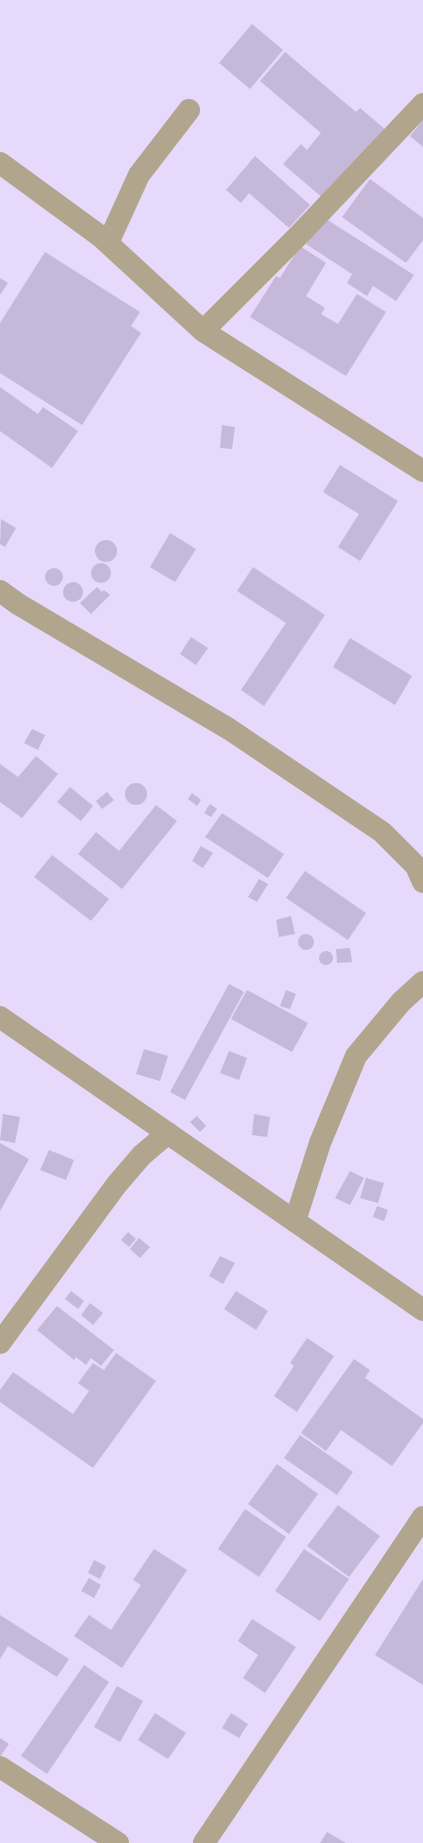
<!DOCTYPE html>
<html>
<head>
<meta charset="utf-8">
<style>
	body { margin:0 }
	canvas { display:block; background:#e6d9fb }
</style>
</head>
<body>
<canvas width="423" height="1843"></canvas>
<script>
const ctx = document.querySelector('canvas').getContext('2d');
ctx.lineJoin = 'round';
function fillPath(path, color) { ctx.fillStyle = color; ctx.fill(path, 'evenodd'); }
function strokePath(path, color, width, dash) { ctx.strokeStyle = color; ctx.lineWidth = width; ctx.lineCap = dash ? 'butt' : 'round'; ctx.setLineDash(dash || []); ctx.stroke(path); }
fillPath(new Path2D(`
	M252,24l31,26 -33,39 -31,-26z
	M285,52l71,60 4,-4 25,21 -61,70 -41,-35 18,-20 6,6 14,-17 -61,-52z
	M423,120v27l-13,-11z
	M255,156l55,49 -21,23 -40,-35 -8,10 -15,-13z
	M370,179l53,39v22l-17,23 -64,-46z
	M323,217l91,58 -18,26 -23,-15 -6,10 -20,-13 5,-9 -46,-30z
	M300,246l26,17 -20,33 19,12 -4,6 17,10 19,-30 29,18 -40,64 -96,-59 26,-41 4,2z
	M45,252l95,60 -9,14 10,7 -59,92 -82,-52v-50z
	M0,278l8,5 -8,12z
	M0,387l38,27 5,-7 35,24 -26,37 -52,-37z
	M222,425l13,2 -3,22 -12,-1z
	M340,465l58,36 -38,60 -22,-14 21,-33 -36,-22z
	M1,519l15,9 -11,19 -5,-3z
	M170,533l26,16 -21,33 -25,-15z
	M95 551a11 11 0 1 1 22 0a11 11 0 1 1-22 0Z
	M91 573a10 10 0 1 1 20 0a10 10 0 1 1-20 0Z
	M253,567l72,48 -61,91 -23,-16 45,-67 -49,-32z
	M45 577a9 9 0 1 1 18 0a9 9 0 1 1-18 0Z
	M63 592a10 10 0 1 1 20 0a10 10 0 1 1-20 0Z
	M97,587l5,5 2,-2 6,5 -19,19 -11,-11z
	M191,637l17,11 -12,17 -16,-11z
	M350,638l62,38 -17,29 -62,-38z
	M32,729l13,6 -7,15 -14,-7z
	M36,756l22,18 -36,44 -22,-16v-38l18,13z
	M125 794a11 11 0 1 1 22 0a11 11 0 1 1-22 0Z
	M70,787l23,19 -12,15 -24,-19z
	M107,792l7,8 -12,9 -6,-8z
	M192,793l9,7 -4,6 -9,-7z
	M210,804l7,5 -6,8 -7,-4z
	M156,805l21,16 -55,68 -44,-35 18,-22 23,19z
	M222,813l62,41 -16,24 -63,-41z
	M201,846l12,7 -10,15 -11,-7z
	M52,855l57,44 -18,22 -57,-44z
	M305,871l61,42 -18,27 -62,-42z
	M259,879l9,5 -11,18 -9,-5z
	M291,916l4,18 -16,3 -3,-17z
	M298 942a8 8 0 1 1 16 0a8 8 0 1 1-16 0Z
	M350,948l2,14 -15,1 -1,-14z
	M319 958a7 7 0 1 1 14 0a7 7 0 1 1-14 0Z
	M229,984l15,8 -59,108 -15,-8z
	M247,990l61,33 -16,29 -61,-33z
	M286,990l10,4 -6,15 -10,-3z
	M144,1049l24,7 -8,25 -24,-7z
	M229,1051l18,7 -8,22 -19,-7z
	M3,1114l17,3 -5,26 -15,-3z
	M254,1114l16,3 -3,20 -15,-2z
	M197,1116l9,10 -6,6 -10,-10z
	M0,1143l29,16 -29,52z
	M49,1150l25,10 -8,20 -26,-10z
	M350,1171l14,7 -14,27 -15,-7z
	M366,1178l18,5 -6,20 -18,-5z
	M377,1206l11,4 -4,11 -11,-4z
	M128,1232l8,7 -7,8 -8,-7z
	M139,1238l11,9 -10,11 -10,-9z
	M220,1256l15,7 -12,21 -14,-8z
	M71,1291l13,10 -6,8 -13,-10z
	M236,1291l32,20 -12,19 -32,-21z
	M90,1303l13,10 -10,12 -12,-10z
	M57,1306l57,44 -13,16 -10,-8 -5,7 -10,-8 -2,3 -37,-30z
	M307,1338l27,18 -37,56 -23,-16 20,-30 -4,-3z
	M116,1353l40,28 -63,87 -93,-66v-12l13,-18 60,42 16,-23 -11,-8 15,-20 11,7z
	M354,1359l16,11 -5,8 58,41v4l-31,43 -51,-36 -15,21 -25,-18z
	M300,1435l53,37 -16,23 -53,-37z
	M277,1464l41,30 -29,40 -41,-30z
	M338,1505l42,31 -31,41 -42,-31z
	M245,1509l41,28 -27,40 -41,-28z
	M154,1549l33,21 -65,98 -48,-32 15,-21 22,15 30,-45 -8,-5z
	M304,1549l45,30 -29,42 -45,-30z
	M94,1560l12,6 -6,13 -12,-6z
	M89,1578l12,7 -7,13 -13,-7z
	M423,1579v106l-48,-30z
	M0,1615l69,44 -12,18 -49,-31 -8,13z
	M252,1619l44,28 -31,46 -22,-15 15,-23 -20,-14z
	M84,1665l25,17 -62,92 -26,-18z
	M117,1686l26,15 -23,41 -26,-15z
	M155,1713l31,20 -18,26 -30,-19z
	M231,1713l17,11 -9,14 -17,-10z
	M0,1738l9,6 -9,13z
	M327,1832l19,11h-26z`), '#c5b8d9');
strokePath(new Path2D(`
	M0,163l100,73 103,95 220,140
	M108,243l31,-68 50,-65
	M203,331l94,-94 126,-133
	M0,591l18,13 211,125 153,103 34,34 7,16
	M0,1017l423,293
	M295,1221l25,-78 36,-87 45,-54 22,-20
	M0,1343l117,-159 25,-29 26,-22
	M0,1767l118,76
	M204,1843l219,-326`), '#b1a58d', 22);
</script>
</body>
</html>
